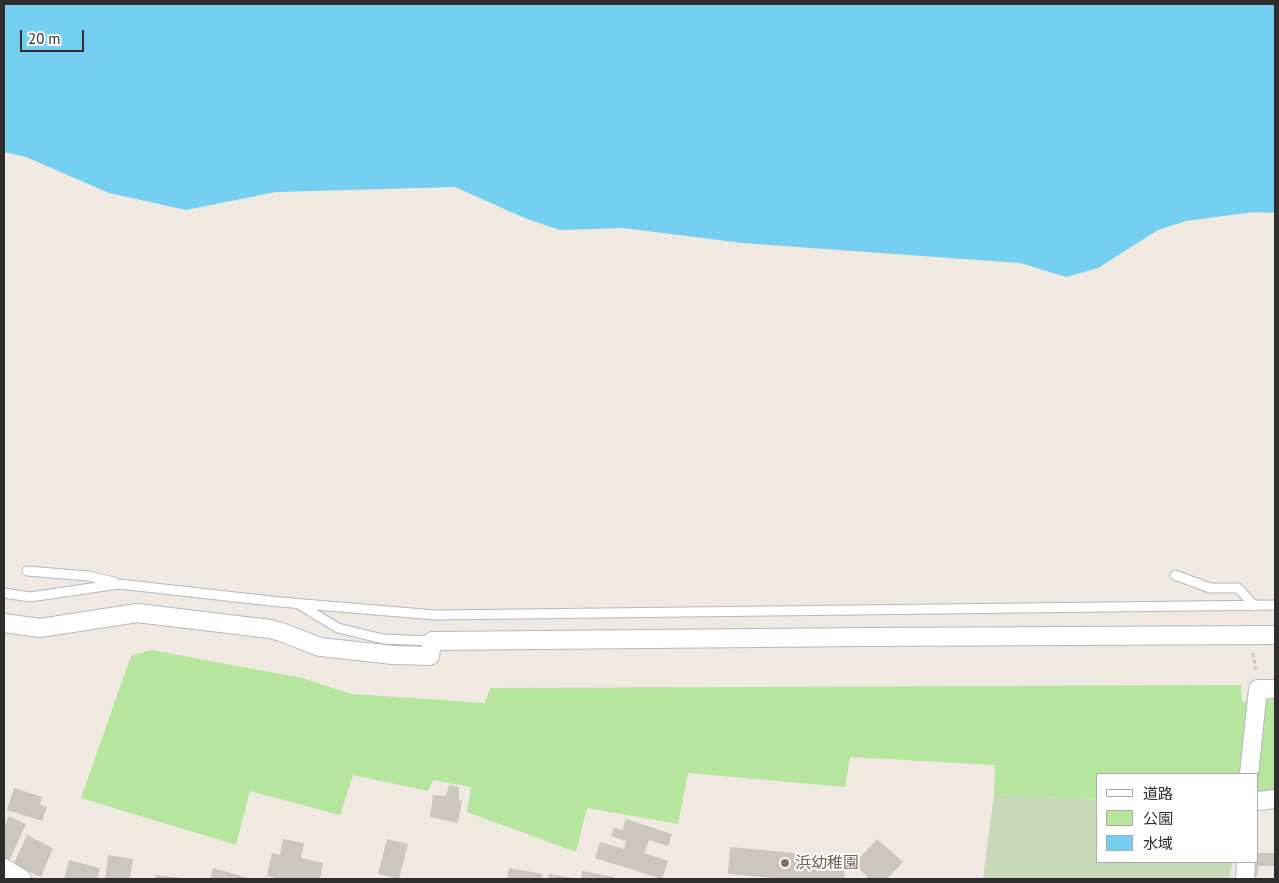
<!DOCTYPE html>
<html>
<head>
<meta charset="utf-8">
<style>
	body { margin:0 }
	#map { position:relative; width:1279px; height:883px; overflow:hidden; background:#efe9e1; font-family:"PT Sans","Noto Sans JP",sans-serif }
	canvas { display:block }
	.frame { position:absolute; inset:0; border:5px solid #2e2e2e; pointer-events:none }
	.legend { position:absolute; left:1096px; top:773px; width:162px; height:90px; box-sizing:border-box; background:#fff; border:1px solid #ababab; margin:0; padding:6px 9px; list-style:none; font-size:15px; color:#2e2e2e }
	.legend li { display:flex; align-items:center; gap:10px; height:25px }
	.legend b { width:25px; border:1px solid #ababab }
	.scale { position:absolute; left:20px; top:30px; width:64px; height:22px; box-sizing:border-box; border:2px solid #2e2e2e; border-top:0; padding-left:6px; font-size:15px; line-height:18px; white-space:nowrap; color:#2e2e2e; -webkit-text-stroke:4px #fff; paint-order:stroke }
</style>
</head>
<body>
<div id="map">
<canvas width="1279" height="883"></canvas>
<div class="frame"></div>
<ul class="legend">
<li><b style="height:6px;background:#fff"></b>道路</li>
<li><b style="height:14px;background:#b6e59e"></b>公園</li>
<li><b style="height:14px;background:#75cff0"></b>水域</li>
</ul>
<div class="scale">20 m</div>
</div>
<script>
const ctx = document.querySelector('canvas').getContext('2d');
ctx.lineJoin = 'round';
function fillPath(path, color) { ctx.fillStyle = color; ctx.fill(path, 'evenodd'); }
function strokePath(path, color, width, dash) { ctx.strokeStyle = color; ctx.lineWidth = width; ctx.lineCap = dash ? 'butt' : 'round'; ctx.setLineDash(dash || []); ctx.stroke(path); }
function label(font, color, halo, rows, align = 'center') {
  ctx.font = font + ' "PT Sans","Noto Sans JP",sans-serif'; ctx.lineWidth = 4; ctx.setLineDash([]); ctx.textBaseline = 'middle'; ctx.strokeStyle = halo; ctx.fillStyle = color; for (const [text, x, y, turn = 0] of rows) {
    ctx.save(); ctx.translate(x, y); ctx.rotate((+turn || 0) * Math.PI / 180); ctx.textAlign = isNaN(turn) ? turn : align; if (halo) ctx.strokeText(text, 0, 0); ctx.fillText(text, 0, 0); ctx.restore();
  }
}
fillPath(new Path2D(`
	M151,650l151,28 49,16 134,9 5,-15 751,-3 1,17 33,-3v91l-17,2v-18h-160v26l-104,-6 1,-29 -145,-8 -5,30 -157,-14 -10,51 -91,-16 -11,44 -109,-40 4,-25 -38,-7 -5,11 -75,-16 -13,40 -90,-24 -14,54 -155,-47 50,-142z`), '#b6e59e');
fillPath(new Path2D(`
	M994,794l104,6v62h134l-2,17h-247z`), '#c8d9b8');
fillPath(new Path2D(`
	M4,4h1271v209l-21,-1 -68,9 -28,9 -60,38 -32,9 -46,-14 -278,-20 -119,-15 -63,2 -33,-11 -72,-32 -179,5 -90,18 -77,-17 -83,-36 -22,-5z`), '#75cff0');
fillPath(new Path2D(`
	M449,785l10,2v14l3,-1 -4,23 -28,-6 3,-22 13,1z
	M14,788l28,9 -2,8 7,2 -5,14 -35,-11z
	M9,816l17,8 -17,37 -5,-2v-31z
	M626,819l46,15 -4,12 -19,-6 -5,13 24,8 -6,18 -67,-21 5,-16 24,7 2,-8 -15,-5 3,-8 8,2z
	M27,835l26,13 -12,29 -28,-12z
	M283,839l21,4 -3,15 22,5 -3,16h-40l-13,-3 5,-23 8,2z
	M387,839l21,5 -9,35 -21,-5z
	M877,839l26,23 -16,17h-17l-16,-15z
	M730,847l116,11 -2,21h-71v-1l-45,-4z
	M1258,853h17l-1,13h-16l-1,11 -11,-1v-14h12z
	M108,855l25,4 -3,20h-25z
	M69,860l31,8 -3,11h-33z
	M213,868l39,11h-42z
	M509,868l34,6 -1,5h-35z
	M582,871l32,6v2h-33z
	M549,874l25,4v1h-26z
	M156,875l27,3 -1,1h-27z`), '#cbc7bf');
const service = new Path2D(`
	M27,571l61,5 26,6
	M1175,575l35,13h28l17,18
	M4,593l26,4 89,-13 161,18 155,13 840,-10
	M300,605l38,23 45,11 49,2`);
const minor = new Path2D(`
	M4,623l36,5 97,-15 133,16 11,3 39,15 73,8 37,1 2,-15 434,-4 409,-2
	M1249,774l9,-85h17
	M1258,801l17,-2
	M4,868l18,11
	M1245,879l1,-17`);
strokePath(service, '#b4b7c1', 11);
strokePath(minor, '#b4b7c1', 20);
strokePath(new Path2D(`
	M1253,653l3,18`), '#c9c9c9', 3, [4, 2.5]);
strokePath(service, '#fff', 9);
strokePath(minor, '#fff', 18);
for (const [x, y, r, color] of [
	[785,863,5,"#8d6e63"]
]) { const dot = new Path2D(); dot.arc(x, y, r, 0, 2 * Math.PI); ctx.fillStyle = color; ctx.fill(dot); strokePath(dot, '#fff', 2); }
label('16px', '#785e54', '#fff', [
	["浜幼稚園",795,863]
], 'left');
</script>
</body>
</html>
